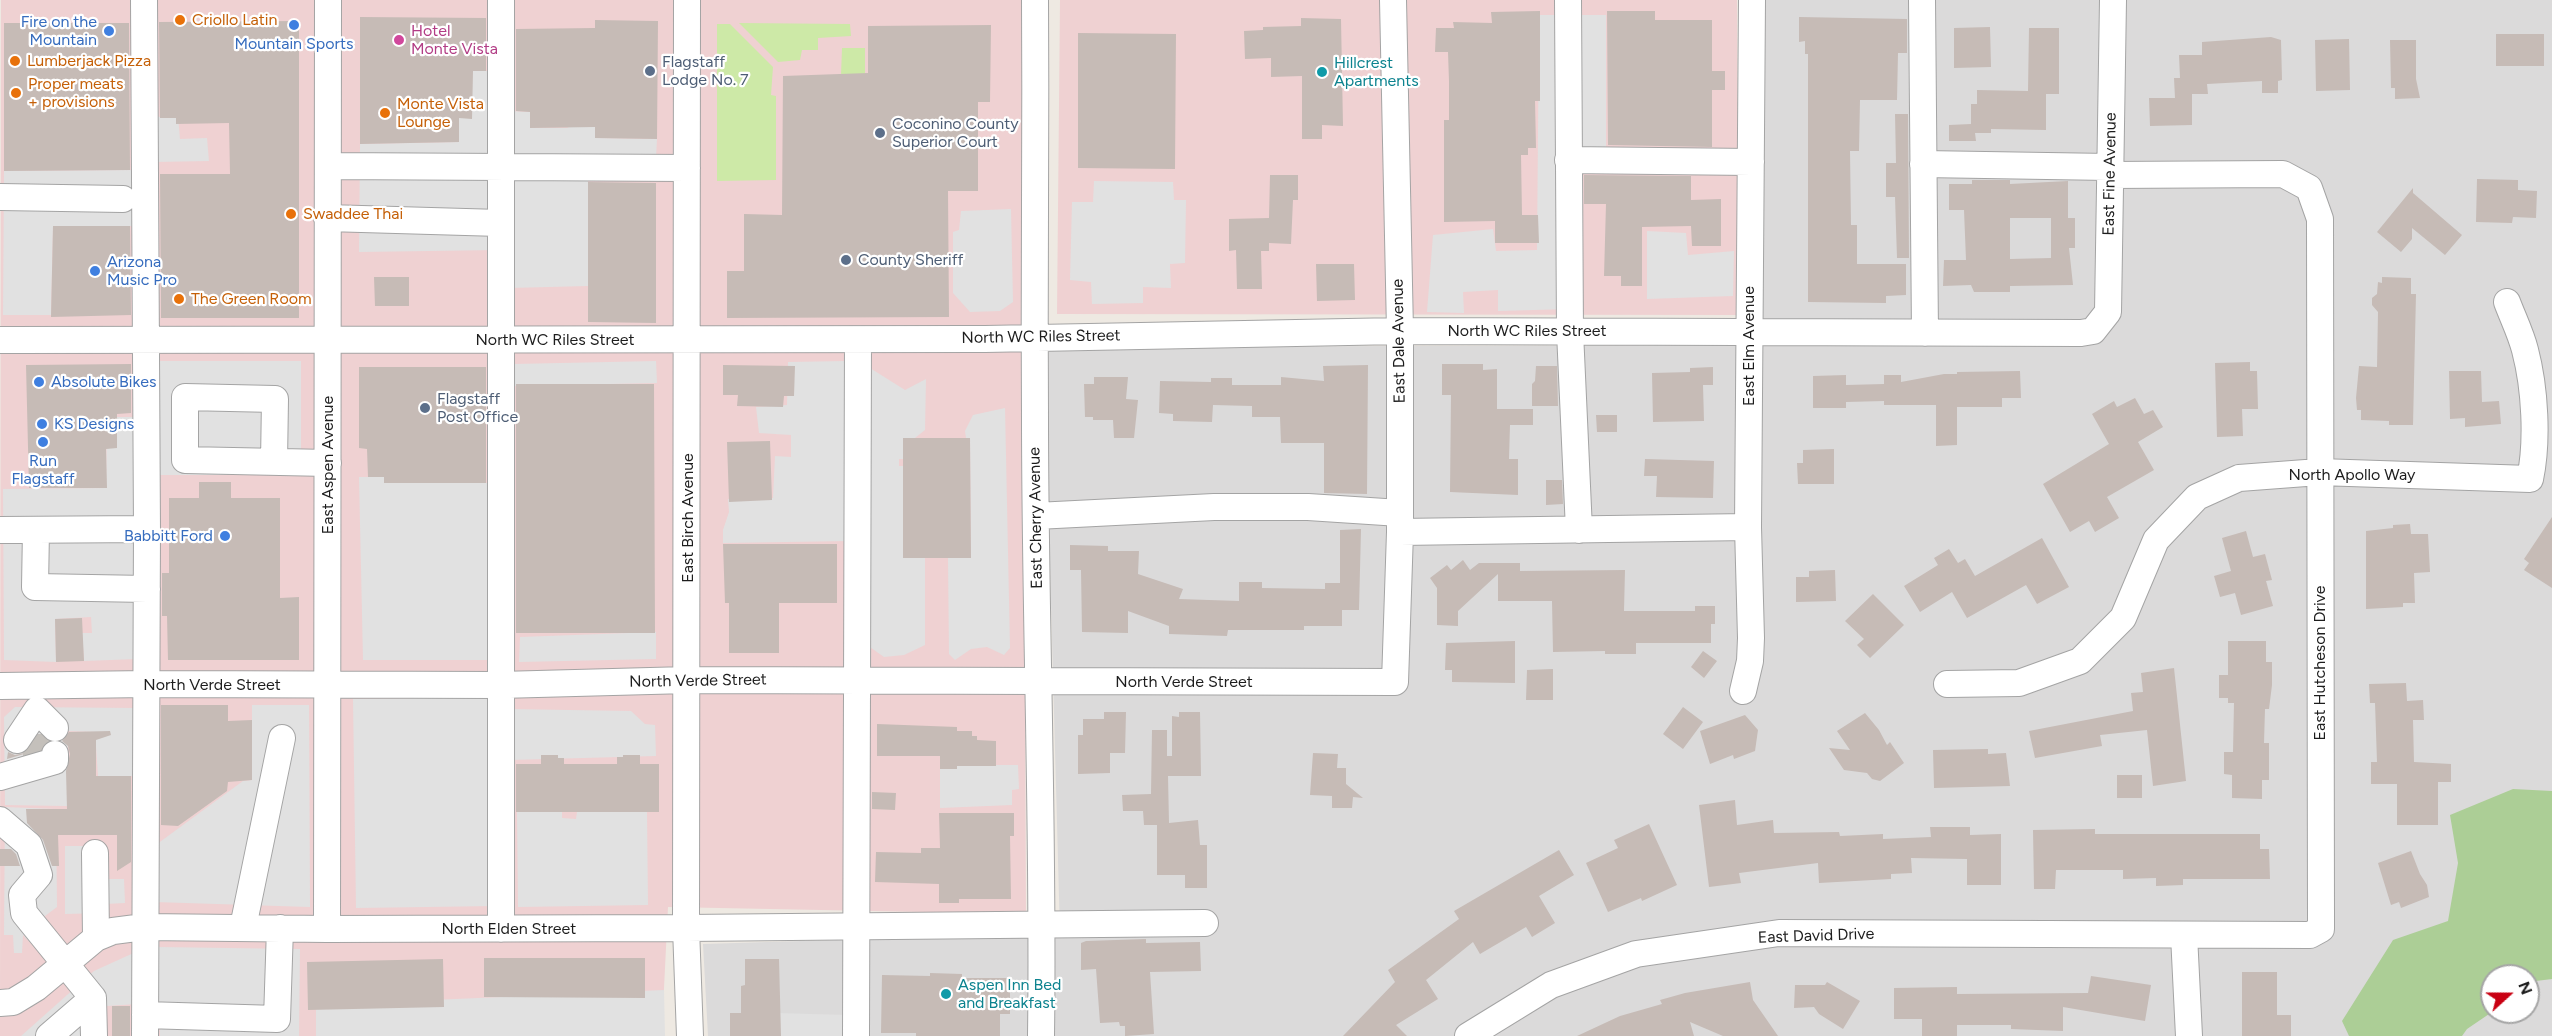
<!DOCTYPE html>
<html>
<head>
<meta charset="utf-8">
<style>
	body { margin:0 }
	#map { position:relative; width:2552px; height:1036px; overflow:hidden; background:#eee9e2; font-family:Figtree,sans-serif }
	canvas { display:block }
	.north { position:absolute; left:2480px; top:964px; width:60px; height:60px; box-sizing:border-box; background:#fff; border:2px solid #a5a5a5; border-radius:50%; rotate:69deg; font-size:16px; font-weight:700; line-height:24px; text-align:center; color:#1d1d1d }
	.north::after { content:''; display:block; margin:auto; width:21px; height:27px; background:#c90012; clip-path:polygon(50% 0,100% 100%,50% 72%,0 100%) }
</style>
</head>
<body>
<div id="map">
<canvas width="2552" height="1036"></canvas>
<div class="north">N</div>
</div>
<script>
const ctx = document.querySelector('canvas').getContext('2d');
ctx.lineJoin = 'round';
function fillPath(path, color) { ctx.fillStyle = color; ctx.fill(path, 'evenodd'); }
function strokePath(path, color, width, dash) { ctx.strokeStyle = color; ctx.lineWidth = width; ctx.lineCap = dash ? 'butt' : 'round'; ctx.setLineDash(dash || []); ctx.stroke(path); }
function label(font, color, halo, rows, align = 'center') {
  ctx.font = font + ' Figtree,sans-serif'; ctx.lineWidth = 4.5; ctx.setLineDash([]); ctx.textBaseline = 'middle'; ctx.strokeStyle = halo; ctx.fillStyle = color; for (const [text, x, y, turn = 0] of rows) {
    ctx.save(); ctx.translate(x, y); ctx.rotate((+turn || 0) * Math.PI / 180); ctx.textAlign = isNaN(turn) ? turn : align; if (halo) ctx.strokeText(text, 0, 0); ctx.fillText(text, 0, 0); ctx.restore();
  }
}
fillPath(new Path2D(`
	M1765,0h787v1036h-1844l-5,-92 357,-11 -16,-586 717,-2zM2492,976h36v36h-36z`), '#dbdada');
fillPath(new Path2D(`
	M1,0h1021l4,914 -358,-7 -6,122 -75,7h-587z
	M1060,0h677l1,315 -681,-1z`), '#efd1d2');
fillPath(new Path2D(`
	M739,23l111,1 1,12 -33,2v12h-16l-2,10 -22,2z
	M717,24h13l43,43 -2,28 5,1v84l-59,1z
	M842,48h23v37l-24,-10z`), '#cde9a7');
fillPath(new Path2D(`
	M2513,789l39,2v188l-16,2 -8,5v-10h-36v36l-25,17 -5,7h-113l-7,-15 51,-81 55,-19 10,-58 -8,-48z`), '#acce96');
fillPath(new Path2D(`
	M1539,15h67v150l-38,1 2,143 -72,2v-21l-35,2 1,21 -37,-1 6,-77 60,-6 3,22 41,-1z
	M460,71h31l7,179 -139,2 1,-108 99,-2v-24h13v-16z
	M595,110l1,28 61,1 -1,19 -147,1v-48l21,1 1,16h36z
	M178,116l2,23 27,-1 2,23 -55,1 1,-45z
	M135,170l1,56h-83l-2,89h-48l1,-144z
	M507,175h81v111l-79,2z
	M1094,181l79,1 1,18h12l-1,63 -15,1 1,24 -28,-1v16l-51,1 -1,-22 -21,-2 2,-78h21z
	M1011,209l2,93 -13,9 -30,1 -17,-19v-61l6,-2 2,-19z
	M1647,231l39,2 2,22 46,-4 -1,45 -86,3z
	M153,361h148v114h-148z
	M656,361l1,22 -145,3 2,-22z
	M846,361l4,180 -127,2v-13l6,-18 -1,-13 45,-1 2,-42 16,1v-22l-32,-2 -3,-26 31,-2 1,-43z
	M870,368l35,22 21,-11 -1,51 -10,8h-12v21h-4v7h4v92h22v87l-21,10 -20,2 -17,-12z
	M1005,408l5,240 -6,7 -17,-8 -16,2 -16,11 -6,-6 -1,-96h23l-1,-120h-4l-1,-7 8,-16z
	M107,417h30v242l-53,2 -2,-28h10l-1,-16 -36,2 1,43 -52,-2 -1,-171 103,-1z
	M359,477h25l1,6h107l-1,177h-128z
	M656,632v27l-137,3 1,-25z
	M491,697l4,209 -139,2 -3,-209z
	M252,705h57l1,202 -156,-5 -1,-55 90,-66 9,-1z
	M15,707l121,1v68h-38l-3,-44 -27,-1 -1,75 -62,-1 -1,-88z
	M508,709l123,2 14,13 10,1 1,31 -146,4z
	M940,765h78l1,24 -7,1v15l-72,3z
	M5,807l51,2 1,98 -16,12 11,20 -13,13 -16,-17 -1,18h-8l-1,-18h-9z
	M517,812h45v6l14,1 1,-7h70l1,93 -130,2z
	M65,846h40l1,33h18l1,24 -20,1 -1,9 -39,1z
	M157,947l143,2 -1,87h-139z
	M138,951l-1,53 -30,2v30h-86l73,-65z
	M664,990l1,46h-349v-31z
	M774,1013l75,2 1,21h-76z`), '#e1e1e1');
fillPath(new Path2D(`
	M1540,11v90h-5l1,47h-8v7h-7l1,60h16l1,28h-44v-22l-51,1v-102h5v-39l-1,-29h-13l1,-24h18l-1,-6 39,1 -1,-11z
	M1607,11h48v9h57v51h13v19h-13v57l-104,-2z
	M360,17l126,1v53h-13l-1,48 -13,-1v24l-99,2z
	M1799,17l108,2v34h-9l-1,47h-37l-1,51h-9l1,74h6v39h49v31l-20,1v7l-78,-1v-248h-3v-13l-6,1z
	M1301,18l40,1 2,107 -21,-1v14h-20v-63l-31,1v-19l-26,1 -1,-28 19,-1v-3l38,-1z
	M595,20l63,1 -1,118 -62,-1v-11l-65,1v-16l-14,-1v-82l79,-1z
	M299,21v297h-138l-1,-144h70l-1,-51 -53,1v-6h-16l-1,-96z
	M4,23h125l1,147 -126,1z
	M991,25l-1,77h-12v89h-30l1,126 -222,1v-47h17v-57l38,1 1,-139 85,-3v-47z
	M1990,27l1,40 -37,1v-40z
	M2029,28h30v66h-13v36l-55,-1v4h-16l1,8h-27v-16l22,-1v-20h6v-14l51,1z
	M1078,33l98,1 -1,135 -97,-1z
	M2496,34h48v32h-48z
	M2271,37l10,3 1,40 -4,1v12h-16v-12l-55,3 1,10h-16v31l-42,1 -1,-28h26l-1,-20h6l-1,-23h23v-13z
	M2349,39l1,51 -34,1 -1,-51z
	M2390,40h26v39l4,19 -25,1v-11h-4z
	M1895,114h13l1,144h-12l-2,-61h-9v-34h10z
	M1270,175h28v25h-5l-2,44 -22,-1v8h-8l1,38h-25l-1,-39 -7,1v-32l40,-1z
	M1584,175l107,1v24l30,-1v47h-29l-1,-20 -49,1v59h-21v-10h-17l2,-72h-22z
	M2477,179l41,1v10l19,1 -1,27 -23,-1 -1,6 -36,-1z
	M1972,180h38v4l58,-3v37h7v30h-6l4,37 -63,1v6h-36l-3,-7 -28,1 1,-26h22l-2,-50h-15v-26h23zM2010,218h41v40l-41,1z
	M588,182l68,1v140l-68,-1z
	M2413,188v5l49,42 -17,20 -33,-27v11l-11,13 -24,-20z
	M53,226h77l1,89 -80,2z
	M1316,264h38l1,36 -38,1z
	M374,277h35v29h-34z
	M2382,277l29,1v16h5l-3,131h-24v-4l-28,-1v-10h-4l-1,-12 3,-32 18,1 1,-55 -6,-7v-7l5,-4 1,-12 4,1z
	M2250,362v9h7l1,38h-16l1,27 -26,1 -2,-74z
	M131,364v49l-14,1v34l-11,1 1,39h-78l-3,-123z
	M1442,364h41v6l14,-1v40h36v16h-23l-1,34h9v36l-68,-3 1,-97h-9z
	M723,365l72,1 -1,30h-10l-1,11 -46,-1 1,-11h-15z
	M1368,365l-1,129 -43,-1v-50h-43l-1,-26h-28v-11l-39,-1 -1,17 -39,-1v-7l-14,-1 1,-32 51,1v-4h21v7h49v-8l43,4 -1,-15z
	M1536,366h21l1,40h-26v-22l3,-3z
	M359,367h127v116h-102v-6h-16l-1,-28 -8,-1z
	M1713,367v18h-10l1,36 -51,1 -1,-49 38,-1v-4z
	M2020,371l1,27h-19v9h-45v38l-21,1v-41h-52v-4l-38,1v6h-33v-32l33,-1v10l38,-1v-9h17v7l43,-8h13v-2z
	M2449,371h32l1,31 17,-1 2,23 -36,3v-9l-15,1z
	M1094,377h34l-2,22 12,1 -4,38h-20l-1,-18h-20v-3h-8l-1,-33h10z
	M516,384h138l1,249h-139z
	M2135,398l9,16 9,-4 10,17 -25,15 16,28 -47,27 12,21 -24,14 -6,-11 -19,11 -27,-48 66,-40 -17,-30 22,-13 3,6z
	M1596,415h21v17h-20z
	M903,438h67l1,120h-68z
	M770,441l2,59 -43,2 -2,-60z
	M1834,449v35h-36l-1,-21h6v-13z
	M1645,459l69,2 -1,37 -57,-1 1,-21h-13z
	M1546,480h16l1,24 -17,1z
	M199,482h32v16h49v100l19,-1v63h-131l-1,-44h-5v-43h7v-75h30z
	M2552,517v71l-28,-18 5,-7 -5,-4z
	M2410,524l1,10h17l2,38 -16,1 1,30h-12v4l-37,2v-78l27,-3v-3z
	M1361,529l-2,81h-17v16h-38v4h-76l-1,6 -58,-2v-8l-41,-15v22l-46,-1 -1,-62h-11v-25l38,1v5h31l-1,23 45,15 -4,10 60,2v-19h23v6l63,1v-6h15v-53z
	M2246,531l7,26 12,-3 7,26 -6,1 7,25 -32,9 -6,-22 -15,4 -6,-21 17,-5 -9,-33z
	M2042,538l27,49 -32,17 -11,-19 -59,33 -15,-26 -32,20 -16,-26 34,-21 -4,-7 15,-9 9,14 7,-4 10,17z
	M723,544h114v59h-58v50h-50v-50h-4z
	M1463,560l7,10 9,-7h41v8l105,-1 -1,41h71v-5h20v18h-4v19h-75v11h-31v-3l-52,1 -1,-51h-54v-27l-40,37v15l-21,-1v-37l-7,-10 17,-13 4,5z
	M1835,570l1,31 -40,1v-25h13v-6z
	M1873,594l31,31 -34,33 -13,-13 7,-6 -19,-18z
	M82,618l2,43 -28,1 -1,-43z
	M1515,641v42l-63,-1v-12h-7l1,-27z
	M2228,641h38v21h6v23l-3,24h-4l-1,34h5v37h-7v19l-30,-1v-23l-8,-1v-22h9l1,-49h-6v-5h-9v-23h9z
	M1703,651l14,10 -13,17 -13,-11z
	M2174,668l12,113 -33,5 -6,-56 -47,5 2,11 -67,12 -6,-27 104,-20 -2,-18 12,-1 -2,-19z
	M1553,669v31h-27l1,-30z
	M2406,683l1,18 16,-1 1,20h-11l1,42 37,2v18h-13v43h-41v-41h-26v-22h6l-2,-59h-5l-1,-19z
	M161,705h67v16l24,-1v60l-24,2 -1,9 -49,35 -17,-1z
	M1683,707l20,15 -20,27 -20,-15z
	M1104,712h22l-1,41h-15v20l-32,1v-39h5v-16h21z
	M1179,712h21l1,64h-33l1,47 29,-3 2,25h7v43h-22v-13h-28v-50h-13l-1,-14h-20l-1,-16 29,-1 1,-64h15v26h5v-40l7,1z
	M1865,713l14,17 8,15 3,-3 14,21 -24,18 -8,-2 -5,-6 -23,-3 -15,-22 21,2 -13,-19z
	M1745,715l13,15 -3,21 -21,8 -1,-4 -23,9 -10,-33z
	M877,724l80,3v4h15v5h5v4l19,1v25h-39v3h-17v-13h-63z
	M110,731l1,4 -15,5v36h35v86l-14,9v-36h-59l1,31h-7l-9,-26 -16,-17 -1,-14h41l-1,-38 4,-17 -2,-8 -6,-5 7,-9z
	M39,734l9,7 -7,8 -34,10 1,-7 7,3 9,-2z
	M1988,749v5l18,-1 4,33 -76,2 -1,-38z
	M1313,753l25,1 -1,14h9v16l17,14 -10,-1 -1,11h-20v-12l-22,-1z
	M541,755h17v3h6v6h53v-7h6v-2h17v9h19v48h-143v-48h25z
	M2117,775h25v23h-25z
	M872,792l24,1 -1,17 -23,-1z
	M1735,800l2,25 36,-5 1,13 65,-1 1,4 43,-2v5l48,-2 -1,-10h40v8l31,-1v51h-34v-26l-56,-1 1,15 -21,1v5l-72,4 -1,-20 -79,10 2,10 -32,4 -10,-82z
	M939,813h75v23h-4l1,63h-52v4h-20v-19l-64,-2 1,-30 45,1v-5h19z
	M1649,824l28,61 -35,16 -1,-3 -33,14 -22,-49 32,-15 -4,-8z
	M2095,829v5h165v15h9l1,30h-87v6l-27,1v-8l-33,1v-9h-67l-1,19h-21l-1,-59z
	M0,849h11l5,5 4,12h-20z
	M1559,850l15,25 -35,21 16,27 -23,14 -6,-10 -46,27 -7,-12 -47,38 12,19 -42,26 11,11h-64l52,-54 -7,-12 71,-51 -5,-8z
	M2411,851l9,23 7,11 2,12 -28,11 -2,-6 -8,3 -13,-42z
	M1146,939v4l54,-1 1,29 -51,1 4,62 -29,2v-10h-5l-1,-4 -19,1 -4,-54 -15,1v-27l5,-2z
	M484,958h161v40l-161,-1z
	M443,959l1,48 -136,3 -1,-48z
	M745,959h34l2,77h-51v-23h11v-27l4,-1z
	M2242,972h35v43h14v21h-49z
	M930,973l32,1v4h48v36h-10v22h-84v-3h-35l1,-58 48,1z
	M2091,976l60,9 -6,36 -82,-14v24l-52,-2v-4h-54v11h-35v-17h-28v-31l63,-1v7l131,-1z
	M1750,982l3,18 25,36h-55l-33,-14 4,14h-117l43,-20 42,-12 -2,-4 25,-7z
	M1827,982l33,19 -17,28 -24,-15 -5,-7 -20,1 1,-23h30z
	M112,1006h18v30h-18z`), '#c6bbb6');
strokePath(new Path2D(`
	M36,734v26`), '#c4c0bb', 26, [26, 13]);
const minor = new Path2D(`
	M144,0l3,529 -2,507
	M687,0l-1,928 4,108
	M1035,0c1,139 -1,278 0,417 0,206 9,413 6,619
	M1568,0l2,332 9,198
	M1922,0l3,333
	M1568,160l183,2
	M1923,164l186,3
	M328,166l359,2
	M0,197l123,2
	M327,218l173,5
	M0,340l985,-1 415,-8 681,2 12,-2 15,-19 5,-312
	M274,462l1,-63 -90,-2v63l143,3
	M1036,516l178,-9h94l92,6
	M0,530l147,-1
	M36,530l-1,57 112,2
	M1400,532l348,-5
	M1947,684l72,-1 61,-22 43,-43 33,-78 41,-43 42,-19 80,-6 211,7c8,-38 5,-91 -5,-129 -4,-16 -12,-32 -18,-48
	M0,686l147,-2 353,1 188,-5 707,2 5,-150v-201l-7,-331
	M1743,691l7,-30 1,-23 -3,-111 4,-527
	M17,740l20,-30 18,18
	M0,777l55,-16v-7
	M0,820l29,25 10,30 -17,20 2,18 69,85
	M95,853l1,85
	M243,927l39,-189
	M327,929l1,-929
	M501,929v-929
	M2184,935l5,101
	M0,1003l13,-1 23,-14 60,-50 17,-7 31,-4 183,2 359,-1 519,-5
	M145,1015l132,4 3,-91
	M49,1036l44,-38 1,38
	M856,1036l2,-696
	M1468,1036l83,-51 85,-31 143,-21 531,2 11,-6 -1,-710 -11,-31 -26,-14 -174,1`);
strokePath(minor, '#a4a4a4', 28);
strokePath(minor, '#fff', 26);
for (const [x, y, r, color] of [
	[180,20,6,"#e8710a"],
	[294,25,6,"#3f7fe0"],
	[109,31,6,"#3f7fe0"],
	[399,40,6,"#d1479c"],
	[15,61,6,"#e8710a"],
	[650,71,6,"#5c6f8a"],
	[1322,72,6,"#0f9aa8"],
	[16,93,6,"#e8710a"],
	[385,113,6,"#e8710a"],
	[880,133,6,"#5c6f8a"],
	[291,214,6,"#e8710a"],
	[846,260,6,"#5c6f8a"],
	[95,271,6,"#3f7fe0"],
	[179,299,6,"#e8710a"],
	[39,382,6,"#3f7fe0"],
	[425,408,6,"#5c6f8a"],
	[42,424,6,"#3f7fe0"],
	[43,442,6,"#3f7fe0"],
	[225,536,6,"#3f7fe0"],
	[946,994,6,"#0f9aa8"]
]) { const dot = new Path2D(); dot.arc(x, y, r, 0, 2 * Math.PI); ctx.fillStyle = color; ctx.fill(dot); strokePath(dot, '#fff', 2); }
label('16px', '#c56008', '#fff', [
	["Criollo Latin",192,20],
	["Lumberjack Pizza",27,61],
	["Proper meats",28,84],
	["+ provisions",28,102],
	["Monte Vista",397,104],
	["Lounge",397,122],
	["Swaddee Thai",303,214],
	["The Green Room",191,299]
], 'left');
label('16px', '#366cbe', '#fff', [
	["Fire on the",97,22,"right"],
	["Mountain",97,40,"right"],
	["Mountain Sports",294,44,"center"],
	["Arizona",107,262],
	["Music Pro",107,280],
	["Absolute Bikes",51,382],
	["KS Designs",54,424],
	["Run",43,461,"center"],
	["Flagstaff",43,479,"center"],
	["Babbitt Ford",213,536,"right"]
], 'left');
label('16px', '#b23c85', '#fff', [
	["Hotel",411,31],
	["Monte Vista",411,49]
], 'left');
label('16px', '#4e5e75', '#fff', [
	["Flagstaff",662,62],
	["Lodge No. 7",662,80],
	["Coconino County",892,124],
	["Superior Court",892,142],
	["County Sheriff",858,260],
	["Flagstaff",437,399],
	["Post Office",437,417]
], 'left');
label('16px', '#0d838f', '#fff', [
	["Hillcrest",1334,63],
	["Apartments",1334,81],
	["Aspen Inn Bed",958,985],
	["and Breakfast",958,1003]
], 'left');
label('16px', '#1d1d1d', '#fff', [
	["East Fine Avenue",2110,174,-89],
	["North WC Riles Street",1527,331],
	["North WC Riles Street",1041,337,-1],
	["North WC Riles Street",555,340],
	["East Dale Avenue",1399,341,-91],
	["East Elm Avenue",1749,346,-90],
	["East Aspen Avenue",328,465,-90],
	["North Apollo Way",2352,475],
	["East Birch Avenue",688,518,-90],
	["East Cherry Avenue",1036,518,-91],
	["East Hutcheson Drive",2320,663,-90],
	["North Verde Street",698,681,-1],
	["North Verde Street",1184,682],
	["North Verde Street",212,685],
	["North Elden Street",509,929],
	["East David Drive",1816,936,-2]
]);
</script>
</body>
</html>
